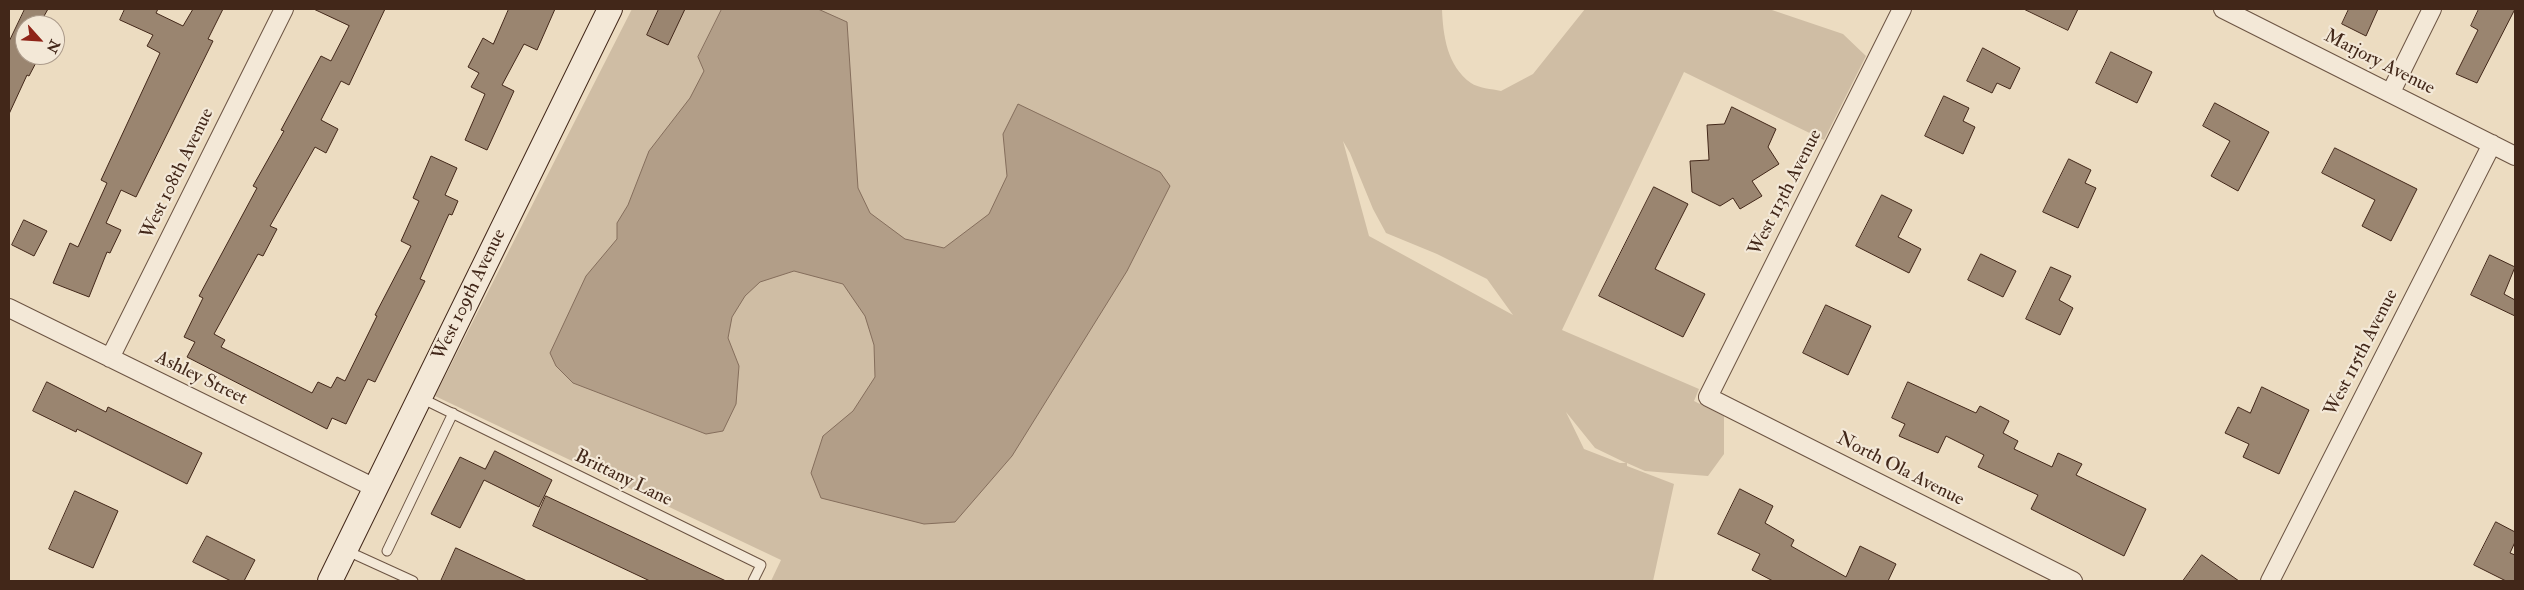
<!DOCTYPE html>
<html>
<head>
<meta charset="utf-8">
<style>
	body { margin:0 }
	#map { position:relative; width:2524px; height:590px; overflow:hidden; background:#ecdcc1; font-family:"IM FELL Double Pica",serif }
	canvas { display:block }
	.frame { position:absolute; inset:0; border:10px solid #422719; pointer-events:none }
	.north { position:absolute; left:15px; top:15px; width:50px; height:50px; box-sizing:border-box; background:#f3e8d7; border:1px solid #ac9b8b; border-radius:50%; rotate:116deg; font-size:14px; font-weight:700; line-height:20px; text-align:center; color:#422719 }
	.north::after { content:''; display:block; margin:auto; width:18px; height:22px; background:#8f2418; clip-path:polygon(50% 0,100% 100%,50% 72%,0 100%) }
</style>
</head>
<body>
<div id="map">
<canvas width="2524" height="590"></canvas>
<div class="frame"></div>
<div class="north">N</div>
</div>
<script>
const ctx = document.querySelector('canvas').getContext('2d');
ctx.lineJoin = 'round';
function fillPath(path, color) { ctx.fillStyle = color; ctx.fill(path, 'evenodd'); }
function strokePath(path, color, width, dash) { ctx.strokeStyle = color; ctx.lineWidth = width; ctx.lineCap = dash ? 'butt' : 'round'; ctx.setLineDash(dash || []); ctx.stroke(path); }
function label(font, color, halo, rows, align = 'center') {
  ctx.font = font + ' "IM FELL Double Pica",serif'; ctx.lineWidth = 4.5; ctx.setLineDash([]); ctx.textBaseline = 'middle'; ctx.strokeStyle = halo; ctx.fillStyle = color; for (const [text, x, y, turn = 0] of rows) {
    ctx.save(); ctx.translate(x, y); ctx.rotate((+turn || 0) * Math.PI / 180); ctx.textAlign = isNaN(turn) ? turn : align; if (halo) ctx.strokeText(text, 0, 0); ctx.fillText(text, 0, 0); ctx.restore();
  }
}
fillPath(new Path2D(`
	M632,9h810c1,26 5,57 29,74 7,5 21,6 30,8l32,-17 52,-65h184l74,25 23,22 -42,84 -140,-68 -122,258 137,59 -5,12 30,15v38l-16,22 -63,-5 -18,-8v3l47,18 -21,97h-882l10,-21 -346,-164zM1343,141l7,12 23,56 13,24 51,21 50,25 26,36 -144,-79zM1566,412l29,36 31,15h-6l-36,-14z`), '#cfbda4');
const water = new Path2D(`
	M722,9h96l29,13 11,166 12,25 35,26 39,9 45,-34 18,-38 -4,-42 15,-30 142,68 10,14 -43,85 -115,185 -57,66 -31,2 -103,-26 -10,-25 12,-37 30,-25 22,-34 -1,-32 -9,-29 -22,-32 -49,-13 -34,11 -15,14 -13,21 -4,21 11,28 -3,38 -13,27 -17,3 -133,-51 -17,-17 -6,-13 36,-77 31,-37v-16l11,-18 21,-54 41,-53 14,-27 -6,-14z`);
fillPath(water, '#b29e88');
strokePath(water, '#856e5c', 1);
const building = new Path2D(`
	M25,9h23l-9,16h-14v30h15l-11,21 -2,-1 -18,39v-72z
	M125,9h33l-2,4 27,13 10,-17h30l-15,30 5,2 -77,156 -15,-7 -15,33 15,7 -11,23 -3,-1 -18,45 -36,-14 17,-40 8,4 29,-64 -6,-3 59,-127 -13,-7 6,-11 -33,-15z
	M314,9h71l-36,76 -8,-4 -20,39 17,9 -12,24 -11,-6 -45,79 7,3 -14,27 -5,-2 -44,80 11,6 -4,7 91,46 6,-11 13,6 6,-11 8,4 32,-65 -2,-1 36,-69 -10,-5 18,-40 -6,-3 18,-42 26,12 -12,27 13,6 -6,14 -3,-1 -29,65 5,2 -50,101 -7,-3 -22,45 -14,-6 -5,11 -140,-72 8,-15 -11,-5 19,-39 -4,-2 58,-108 -4,-2 31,-55 -3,-1 40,-74 10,5 18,-35z
	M509,9h46l-18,41 -13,-6 -22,41 12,6 -27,59 -22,-10 20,-46 -14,-7 8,-14 -11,-6 15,-29 10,6z
	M659,9h26l-17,36 -21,-10z
	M2024,9h54l-10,21z
	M2349,9h29l-12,27 -24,-12z
	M2479,9h36l-38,74 -21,-9 22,-44 -7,-4z
	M1983,48l37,20 -10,21 -13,-6 -5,10 -25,-12z
	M2111,52l41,20 -15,31 -41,-20z
	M1944,96l25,12 -6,13 12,6 -12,27 -38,-18z
	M2215,103l54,29 -31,59 -27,-15 19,-35 -27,-15z
	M1732,107l44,22 -8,18 11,17 -27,17 10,15 -22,13 -7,-11 -13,8 -28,-14 -2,-31 19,-1 -2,-35 17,-1z
	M2335,148l82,41 -26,52 -29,-15 13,-26 -53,-27z
	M2069,159l22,11 -6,13 11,5 -18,40 -35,-16z
	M1654,187l34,17 -33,65 50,25 -22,43 -84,-41z
	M1882,195l30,15 -14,27 23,12 -12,24 -53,-27z
	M24,220l23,11 -13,25 -22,-11z
	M1981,254l35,17 -13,26 -35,-17z
	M2490,255l25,12 -11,27 11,6v16l-44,-21z
	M2051,267l20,9 -12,24 14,8 -13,27 -34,-16z
	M1826,305l45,21 -23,49 -45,-22z
	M47,382l59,30 2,-5 94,46 -15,31 -110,-55 -1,3 -43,-21z
	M1908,382l68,31 4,-7 29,15 -6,12 15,8 -4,8 38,18 6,-14 24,11 -6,11 70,34 -22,47 -93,-47 7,-14 -60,-28 6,-12 -38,-19 -8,17 -39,-17 6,-12 -13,-6z
	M2262,387l47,23 -30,64 -36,-17 6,-13 -24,-11 13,-26 12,6z
	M495,451l57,29 -13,27 -55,-27 -24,48 -29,-14 29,-57 25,12z
	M1740,489l33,17 -8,17 29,17 -3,6 55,31 14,-31 36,18 -8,17h-115l-21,-11 8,-16 -42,-20z
	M75,491l43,20 -25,57 -44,-19z
	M546,496l180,85h-76l-117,-55z
	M2496,522l19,10v10l-5,11 5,2v26h-9l-32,-16z
	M207,536l48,24 -11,21h-13l-38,-19z
	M456,548l71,33h-86z
	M2202,555l37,26h-56z`);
fillPath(building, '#9a8570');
strokePath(building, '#422719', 1);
const lane = new Path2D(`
	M421,398l340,167 -8,16
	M345,550l68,31
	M387,551l66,-138`);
const street = new Path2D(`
	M1902,9l-194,388 365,184
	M2223,9l292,147
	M2391,92l41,-83
	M9,308l366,180
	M110,358l174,-349
	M2270,581l222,-437`);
const secondary = new Path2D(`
	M330,581l280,-572`);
strokePath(lane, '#6c5443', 11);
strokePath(street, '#6c5443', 20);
strokePath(secondary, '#422719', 26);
strokePath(lane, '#f3e8d7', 9);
strokePath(street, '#f3e8d7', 18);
strokePath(secondary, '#f3e8d7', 24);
label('19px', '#422719', '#f3e8d7', [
	["Marjory Avenue",2379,63,27],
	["West 108th Avenue",178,174,-64],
	["West 113th Avenue",1786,193,-63],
	["West 109th Avenue",470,295,-64],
	["West 115th Avenue",2362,353,-63],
	["Ashley Street",201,379,26],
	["North Ola Avenue",1900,470,27],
	["Brittany Lane",623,479,26]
]);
</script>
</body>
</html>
